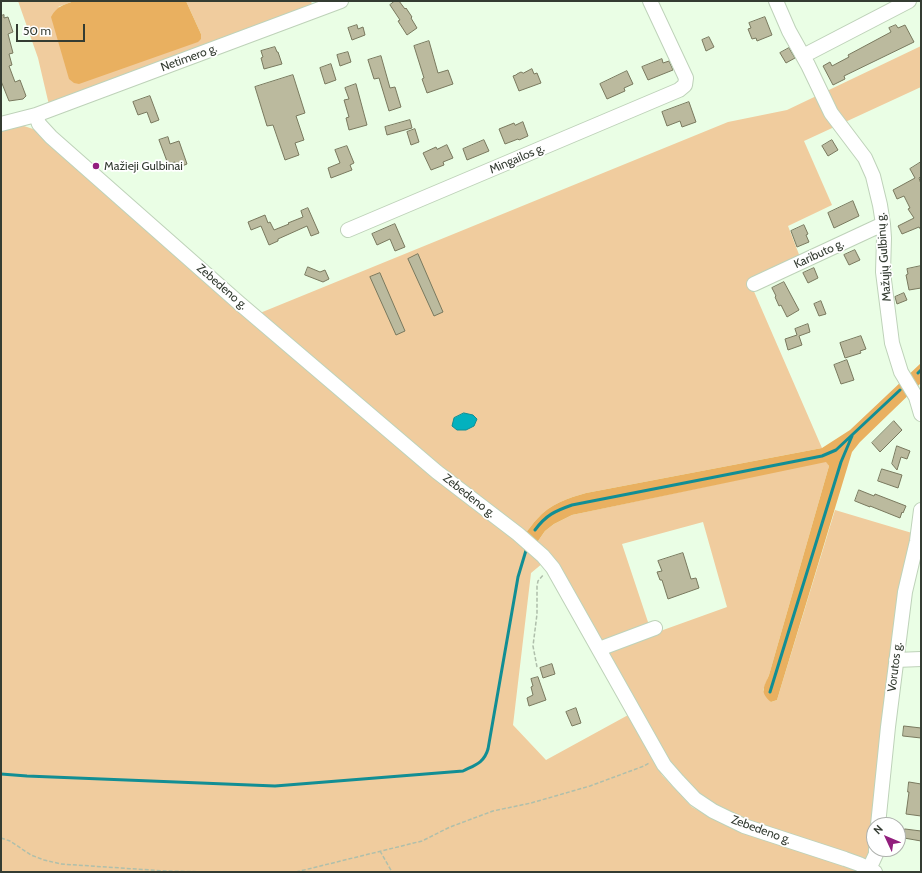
<!DOCTYPE html>
<html>
<head>
<meta charset="utf-8">
<style>
	body { margin:0 }
	#map { position:relative; width:922px; height:873px; overflow:hidden; background:#eafee5; font-family:Cabin,sans-serif }
	canvas { display:block }
	.frame { position:absolute; inset:0; border:2px solid #343c32; pointer-events:none }
	.north { position:absolute; left:866px; top:817px; width:40px; height:40px; box-sizing:border-box; background:#fff; border:1px solid #aeb1ad; border-radius:50%; rotate:314deg; font-size:11px; font-weight:700; line-height:16px; text-align:center; color:#343c32 }
	.north::after { content:''; display:block; margin:auto; width:14px; height:18px; background:#921e7d; clip-path:polygon(50% 0,100% 100%,50% 72%,0 100%) }
	.scale { position:absolute; left:16px; top:24px; width:69px; height:18px; box-sizing:border-box; border:2px solid #343c32; border-top:0; padding-left:5px; font-size:12px; line-height:14px; white-space:nowrap; color:#343c32; -webkit-text-stroke:3px #fff; paint-order:stroke }
</style>
</head>
<body>
<div id="map">
<canvas width="922" height="873"></canvas>
<div class="frame"></div>
<div class="north">N</div>
<div class="scale">50 m</div>
</div>
<script>
const ctx = document.querySelector('canvas').getContext('2d');
ctx.lineJoin = 'round';
function fillPath(path, color) { ctx.fillStyle = color; ctx.fill(path, 'evenodd'); }
function strokePath(path, color, width, dash) { ctx.strokeStyle = color; ctx.lineWidth = width; ctx.lineCap = dash ? 'butt' : 'round'; ctx.setLineDash(dash || []); ctx.stroke(path); }
function label(font, color, halo, rows, align = 'center') {
  ctx.font = font + ' Cabin,sans-serif'; ctx.lineWidth = 3.5; ctx.setLineDash([]); ctx.textBaseline = 'middle'; ctx.strokeStyle = halo; ctx.fillStyle = color; for (const [text, x, y, turn = 0] of rows) {
    ctx.save(); ctx.translate(x, y); ctx.rotate((+turn || 0) * Math.PI / 180); ctx.textAlign = isNaN(turn) ? turn : align; if (halo) ctx.strokeText(text, 0, 0); ctx.fillText(text, 0, 0); ctx.restore();
  }
}
fillPath(new Path2D(`
	M18,1h56l-16,6 143,27 -15,-33h125l2,7 -264,97 -11,-47z
	M921,46v41l-117,54 28,64 -44,21 12,31 -51,23 73,168 -236,45c-18,5 -36,11 -49,26 -4,4 -8,10 -12,15l-77,-59 -188,-162 468,-191 59,-12z
	M24,126l9,3 7,5 503,429 -12,10 -18,152 33,35 84,-46 32,61 30,32 26,14 32,14 114,37h-863v-743l7,-2z
	M826,461l3,5 -60,209 -6,15 8,12 6,-2 58,-190 77,23 -28,185 -14,137 -4,7 -140,-48 -48,-35 -142,-235 9,-13 9,-7 18,-9zM703,522l24,85 -75,27 -30,-90z`), '#f0cc9e');
fillPath(new Path2D(`
	M74,1h112l15,33v5l-3,3 -119,42 -5,-1 -5,-4 -18,-62c6,-11 12,-12 23,-16z
	M921,363v20l-61,59 -8,10 -75,248 -6,2c-12,-10 -7,-15 -2,-27l60,-209 -3,-4 -254,53 -18,9 -9,7 -9,13 -11,-10c4,-5 8,-11 12,-15 13,-15 31,-21 49,-26l236,-45 28,-18z`), '#e9b060');
const water = new Path2D(`
	M464,413l9,2 4,4 -3,7 -8,4h-9l-5,-4 2,-8z`);
fillPath(water, '#03b1be');
strokePath(water, '#128e94', 1);
strokePath(new Path2D(`
	M918,373l3,-3
	M535,530c11,-15 20,-19 37,-25l250,-49 14,-6 64,-60
	M770,692l71,-230 11,-26
	M1,774l26,2 248,10 188,-15c12,-6 21,-8 25,-22l30,-172 9,-30`), '#128e94', 3);
const building = new Path2D(`
	M395,1h4l6,8 1,-1 6,9 -1,1 6,10 -10,7 -9,-14 2,-1 -10,-15z
	M4,15v3l4,-1 5,15 -5,2 5,19 -4,1 3,11 -3,1 6,16 5,-2 6,16 -3,3 -14,2 -8,-20v-65z
	M765,17l7,18 -15,6 -1,-3 -4,1 -4,-10 3,-1 -2,-5z
	M357,25l1,4 5,-2 2,8 -13,5 -4,-12z
	M896,25l2,3 7,-3 9,17 -70,34 1,3 -12,6 -10,-19 7,-4 2,4 17,-9 -1,-2 43,-23 -2,-4z
	M709,37l5,10 -8,4 -4,-11z
	M429,41l9,32 10,-3 5,14 -26,9 -5,-14 2,-1 -10,-32z
	M275,47l2,5h1l4,12 -18,5 -3,-11 2,-1 -2,-6z
	M789,48l6,10 -9,5 -6,-10z
	M348,52l3,10 -11,4 -3,-11z
	M381,56l9,32 5,-1 6,20 -12,4 -10,-33 -5,1 -6,-19z
	M662,59l1,4 6,-2 4,9 -25,10 -6,-13z
	M331,64l5,16 -11,4 -5,-16z
	M532,69l2,5 3,-1 4,10 -22,8 -6,-15 3,-1 1,-1 4,-2 2,1z
	M627,71l6,13 -9,4 1,3 -18,8 -7,-15z
	M293,75l12,38 -9,3 8,24 -9,3 4,12 -14,5 -12,-35 -6,1 -12,-39z
	M356,84l11,41 -18,5 -3,-12 3,-1 -5,-17 5,-1 -4,-11z
	M150,96l9,24 -8,3 -4,-11 -9,3 -5,-13z
	M689,102l7,20 -14,5 -2,-6 -13,5 -5,-14z
	M410,120l2,8 -25,7 -2,-8z
	M523,122l5,14 -9,4 -1,-1 -13,5 -6,-15 15,-6 1,2z
	M415,129l4,13 -8,3 -4,-13z
	M168,137l2,7 9,-3 8,23 -10,4 -2,-6 -7,2 -9,-24z
	M484,140l5,11 -22,9 -4,-11z
	M832,140l6,10 -10,6 -6,-10z
	M447,145l6,13 -10,4 1,3 -13,5 -8,-17 13,-6 1,2z
	M347,146l7,17 -4,2 2,5 -21,8 -3,-10 12,-5 -5,-13z
	M921,162v14l-2,2 2,6v46l-2,-3 -17,7 -4,-8 16,-8 -6,-9 2,-1 -6,-12 -7,3 -4,-9 22,-12 -5,-9z
	M853,201l6,15 -25,12 -6,-15z
	M308,208l11,25 -8,3 -4,-10 -29,13v2l-9,4 -8,-19 -10,4 -3,-8 17,-7 3,8 2,-1 4,8 15,-6 -1,-1 15,-6 -2,-6z
	M395,224l10,23 -10,4 -5,-12 -13,6 -5,-11z
	M804,225l4,9 -2,1 3,7 -12,5 -6,-16z
	M855,250l5,10 -11,5 -5,-10z
	M418,254l25,58 -9,4 -26,-57z
	M921,266v22l-12,2 -3,-15 2,-1 -1,-5z
	M308,267l12,5 5,-2 4,9 -6,3 -18,-7z
	M814,268l4,10 -10,5 -5,-10z
	M380,273l25,58 -9,4 -26,-58z
	M784,282l15,28 -12,7 -6,-12 -2,1 -4,-9 1,-1 -4,-8z
	M904,293l3,7 -10,4 -2,-7z
	M821,301l5,13 -7,2 -5,-12z
	M808,324l2,8 -11,4 3,9 -14,5 -3,-11 12,-4 -2,-6z
	M861,336l5,13 -6,2 1,2 -16,5 -5,-15z
	M847,360l7,20 -13,4 -7,-19z
	M894,421l8,9 -22,22 -8,-9z
	M897,446l13,5 -3,8 -6,-2 -4,13 -5,-6z
	M882,469l20,6 -4,13 -20,-7z
	M859,490l15,6 1,-2 31,12 -3,7 -1,-1 -2,6 -30,-12v1l-15,-6z
	M683,553l8,26 5,-1 3,10 -31,11 -6,-19h-2l-3,-8 5,-1 -4,-10z
	M552,664l3,10 -12,4 -3,-10z
	M538,677l8,23 -17,6 -2,-8 6,-3 -2,-8 2,-1 -2,-7z
	M576,708l5,15 -9,3 -6,-14z
	M904,726l17,2v10l-18,-2z
	M909,782l12,2v32l-15,-2 3,-22h-1z
	M905,829l16,2v10l-17,-3z`);
fillPath(building, '#bbba9e');
strokePath(building, '#79795e', 1);
const minor = new Path2D(`
	M776,1l13,30 19,34 23,48 34,45 8,18 7,29 3,19 1,14 -1,34 9,71 9,29 15,25 5,17
	M803,56l106,-55
	M36,115l3,9 12,13 188,166 198,169 81,62 25,22 10,12 111,197 14,16 17,18 18,12 31,15 101,33 14,5 16,8
	M1,124l35,-9 305,-114
	M348,230l331,-140 6,-5 1,-7 -36,-77
	M754,284l129,-60
	M599,649l56,-21
	M896,660l25,-1
	M878,825l10,-98 17,-135 12,-51 4,-31
	M869,869l7,-15v-5`);
strokePath(minor, '#bed2b9', 16);
strokePath(new Path2D(`
	M537,667l-4,-21 4,-32v-28l1,-5 6,-7
	M1,838l9,3 21,14 13,5 17,4 105,7 49,1
	M380,851l12,21
	M296,872l126,-31 28,-14 43,-16 38,-8 59,-17 54,-20 5,-3`), '#afbfab', 1.5, [4, 2]);
strokePath(minor, '#fff', 14);
for (const [x, y, r, color] of [
	[96,166,4,"#921e7d"]
]) { const dot = new Path2D(); dot.arc(x, y, r, 0, 2 * Math.PI); ctx.fillStyle = color; ctx.fill(dot); strokePath(dot, '#fff', 1.5); }
label('12px', '#343c32', '#fff', [
	["Netimero g.",189,58,-20],
	["Mingailos g.",517,159,-23],
	["Kaributo g.",819,254,-25],
	["Mažųjų Gulbinų g.",884,257,-94],
	["Zebedeno g.",222,287,41],
	["Zebedeno g.",469,496,38],
	["Vorutos g.",895,667,-83],
	["Zebedeno g.",761,830,20]
]);
label('12px', '#343c32', '#fff', [
	["Mažieji Gulbinai",104,166]
], 'left');
</script>
</body>
</html>
